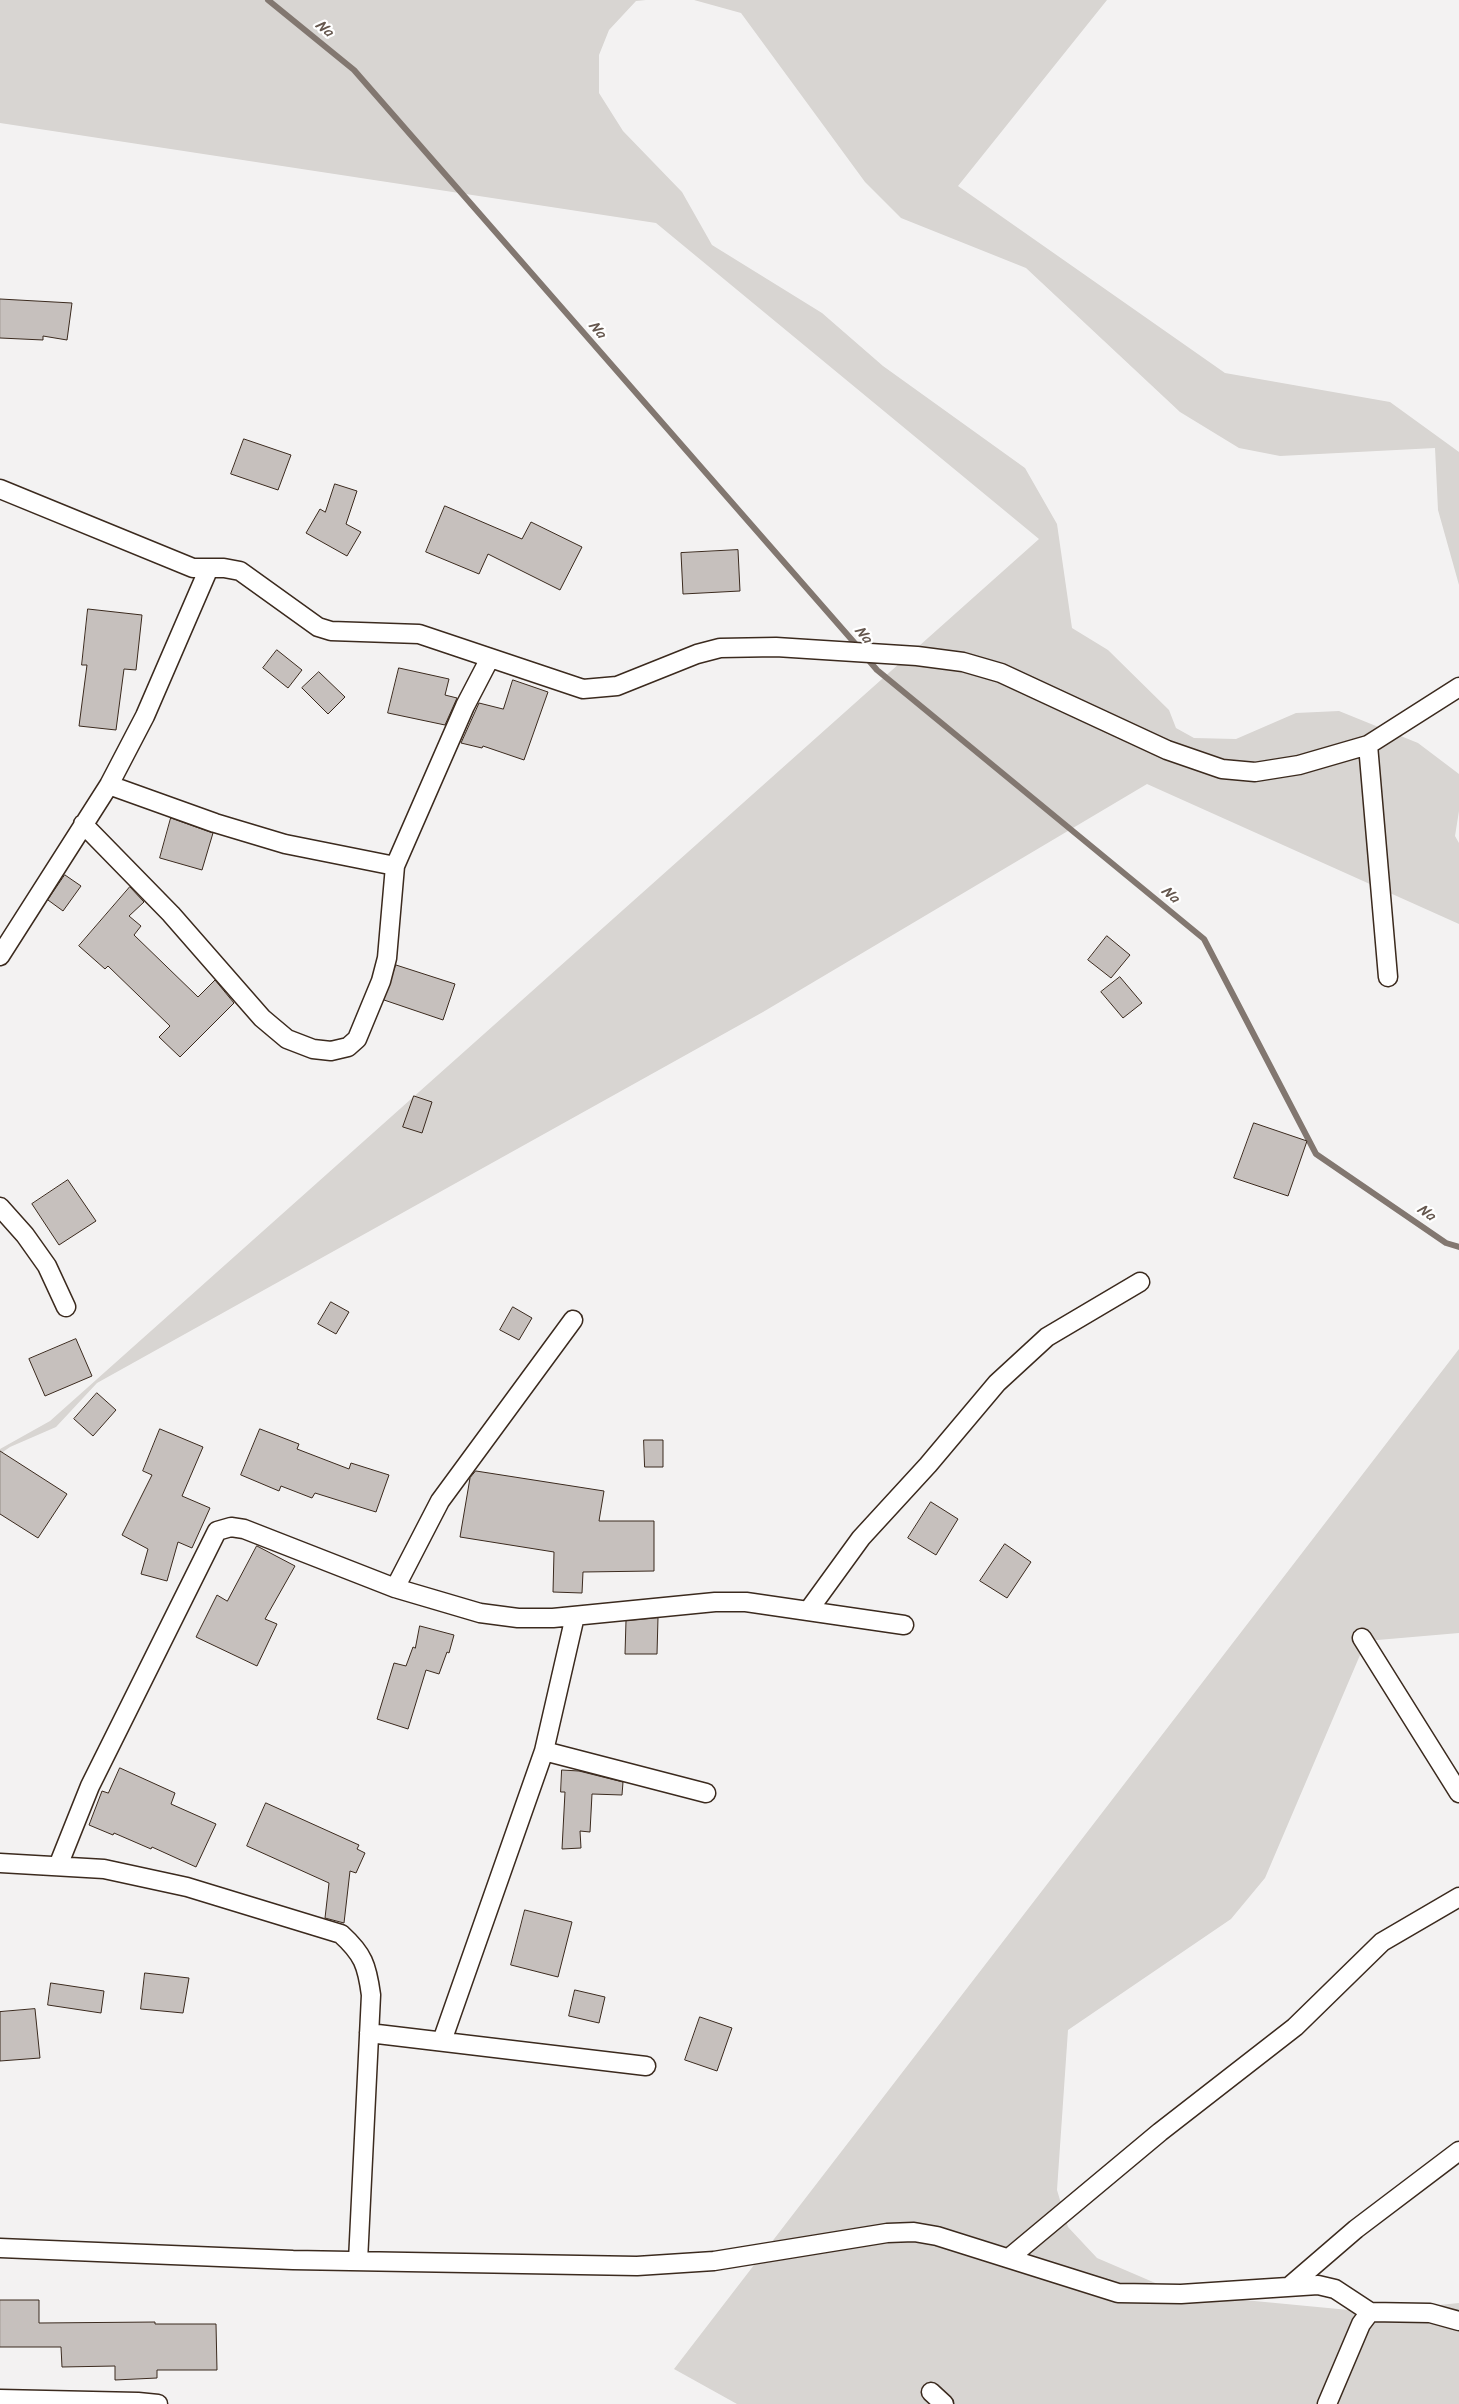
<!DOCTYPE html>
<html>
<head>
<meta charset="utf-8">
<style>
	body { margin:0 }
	canvas { display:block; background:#f3f2f2 }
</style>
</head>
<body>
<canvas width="1459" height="2404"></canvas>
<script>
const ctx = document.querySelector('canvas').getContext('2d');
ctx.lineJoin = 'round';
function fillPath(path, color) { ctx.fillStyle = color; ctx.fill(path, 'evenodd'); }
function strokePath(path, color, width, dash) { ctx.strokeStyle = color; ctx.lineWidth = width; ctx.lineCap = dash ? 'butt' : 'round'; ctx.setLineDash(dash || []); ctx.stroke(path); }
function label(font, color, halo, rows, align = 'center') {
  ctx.font = font + ' Sriracha,sans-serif'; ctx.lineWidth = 4.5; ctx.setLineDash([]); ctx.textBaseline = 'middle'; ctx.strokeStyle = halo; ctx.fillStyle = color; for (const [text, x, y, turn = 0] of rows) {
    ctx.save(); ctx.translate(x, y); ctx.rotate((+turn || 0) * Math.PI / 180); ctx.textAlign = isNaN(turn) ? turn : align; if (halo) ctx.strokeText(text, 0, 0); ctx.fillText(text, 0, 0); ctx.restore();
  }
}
fillPath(new Path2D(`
	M0,0h646l-10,1 -27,29 -10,25v38l24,38 59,61 30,53 110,68 61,53 142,102 32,56 15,104 36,22 61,60 7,18 18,10 42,1 60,-26 43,-2 79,32 41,31v37l-4,25 4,7v81l-312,-140 -384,228 -666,371 -41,44 -46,20 -10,7v-5l50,-28 989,-882 -383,-316 -656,-100z
	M694,0h413l-149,186 267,187 165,29 69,50v133l-21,-75 -3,-62 -155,8 -41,-8 -59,-36 -154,-144 -125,-50 -36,-36 -124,-169z
	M1459,1349v284l-93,8 -101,237 -34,41 -163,111 -11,160 11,37 29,31 84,36 189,18 89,-9v101h-722l-63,-35z`), '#d8d5d2');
strokePath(new Path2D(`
	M268,0l86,70 505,578
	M865,656l12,14 327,269 112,215 130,89 13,4`), '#827770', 6);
const building = new Path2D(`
	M0,299l72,4 -5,37 -24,-4v4l-43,-2z
	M244,439l47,16 -13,35 -47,-16z
	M335,484l22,7 -11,33 15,8 -14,24 -41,-23 14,-24 5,3z
	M445,506l77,33 9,-17 51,25 -22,43 -72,-36 -9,20 -53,-22z
	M738,550l2,41 -57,3 -2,-41z
	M88,609l54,6 -6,55 -12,-1 -8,61 -37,-4 8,-61h-5z
	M277,650l25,20 -14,18 -25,-20z
	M399,668l50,11 -4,16 12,3 -12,27 -57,-12z
	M319,672l26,25 -17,17 -26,-26z
	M513,680l35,12 -24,68 -41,-14 -1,2 -21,-5 18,-40 24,6z
	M171,818l42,15 -11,37 -42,-12z
	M65,875l16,11 -18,25 -15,-11z
	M130,887l14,15 -15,14 12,10 -7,9 64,62 17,-17 19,23 -54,54 -21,-20 11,-11 -62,-60 -3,3 -26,-23z
	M1107,936l23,19 -19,23 -23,-18z
	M396,965l59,19 -12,36 -59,-20z
	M1120,977l22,26 -19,15 -22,-26z
	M414,1096l18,6 -10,31 -19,-6z
	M1254,1123l53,18 -19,55 -54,-18z
	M68,1180l28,41 -37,24 -27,-41z
	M331,1302l18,10 -13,22 -18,-10z
	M513,1307l19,11 -13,22 -19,-10z
	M76,1339l16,37 -47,20 -16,-37z
	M97,1393l19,17 -23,26 -19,-17z
	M160,1429l43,18 -21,49 28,12 -18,40 -14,-6 -11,39 -26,-7 7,-25 -26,-14 30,-60 -9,-4z
	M260,1429l39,15 -2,5 52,20 2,-6 38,12 -13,37 -61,-19 -3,5 -31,-12 -2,5 -38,-16z
	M644,1440h19v27h-18z
	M0,1451l67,43 -29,44 -38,-24z
	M476,1471l128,20 -5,30h55v50l-71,1 -1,21 -29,-1 1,-40 -94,-15 10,-59z
	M931,1502l27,17 -22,36 -28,-17z
	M1005,1544l26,18 -24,36 -27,-17z
	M257,1546l38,20 -30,53 12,5 -20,42 -61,-29 21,-42 10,6z
	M658,1618l-1,36h-32l1,-33z
	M420,1626l34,9 -5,18 -2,-1 -8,22 -13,-4 -18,59 -31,-10 17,-56 12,3 7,-19 2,1z
	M120,1768l55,25 -4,11 45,20 -20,43 -44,-20 -1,2 -37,-16 -1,2 -24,-10 13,-34 6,2z
	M562,1770l17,1 44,11 -1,13 -30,-1 -2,38 -10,-1 1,17 -19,1 3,-57h-4z
	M266,1803l93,42 -2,4 8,4 -9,20 -6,-2 -6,52 -19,-5 4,-35 -82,-37z
	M525,1910l47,12 -14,55 -47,-12z
	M145,1973l44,5 -6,35 -42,-4z
	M51,1983l53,8 -3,22 -53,-8z
	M575,1990l30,7 -6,26 -30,-7z
	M35,2009l5,49 -40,3v-49z
	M700,2017l32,11 -15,43 -32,-11z
	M0,2300h39v23l116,-1v2h61l1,46h-60v8l-42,2v-14l-53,1 -1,-20h-61z`);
fillPath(building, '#c6c0bd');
strokePath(building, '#3b2a1e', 1);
const street = new Path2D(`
	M0,489l193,79h31l16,3 78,56 13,4 88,3 164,55 34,-3 80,-32 23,-6 56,-1 141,9 46,6 38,11 166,77 55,19 33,3 44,-7 69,-20 91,-58
	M1368,745l20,232
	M109,785l106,38 70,21 110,22
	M83,824l88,90 91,104 25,21 26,10 18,2 17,-4 9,-8 24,-58 6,-23 8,-92 70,-160 25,-48
	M0,956l109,-171 36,-69 64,-148
	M0,1207l25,28 22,31 19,41
	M395,1588l45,-87 133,-181
	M808,1611l53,-73 67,-73 69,-82 50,-46 93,-55
	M1362,1638l97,155
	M544,1751l162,42
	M0,1863l104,6 83,18 154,47c22,20 26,31 30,61l-13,266
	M58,1866l32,-80 127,-255 14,-4 13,2 151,59 85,25 38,5h35l162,-16h31l158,23
	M369,2033l277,33
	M442,2041l102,-290 31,-135
	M0,2248l293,12 344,6 77,-5 173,-28 27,-1 23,4 181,57 63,1 137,-9 17,4 35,23 60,1 29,8
	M1009,2258l151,-126 135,-105 87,-85 77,-45
	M1291,2285l65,-56 103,-78
	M931,2392l13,12
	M0,2399l138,3 20,2
	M1327,2404l34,-80 9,-12`);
strokePath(street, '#3b2a1e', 21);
strokePath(street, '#fff', 18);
label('italic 15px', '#65574e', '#fff', [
	["Na",324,29,39],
	["Na",597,330,49],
	["Na",863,635,49],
	["Na",1170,895,40],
	["Na",1426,1213,34]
]);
</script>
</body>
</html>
